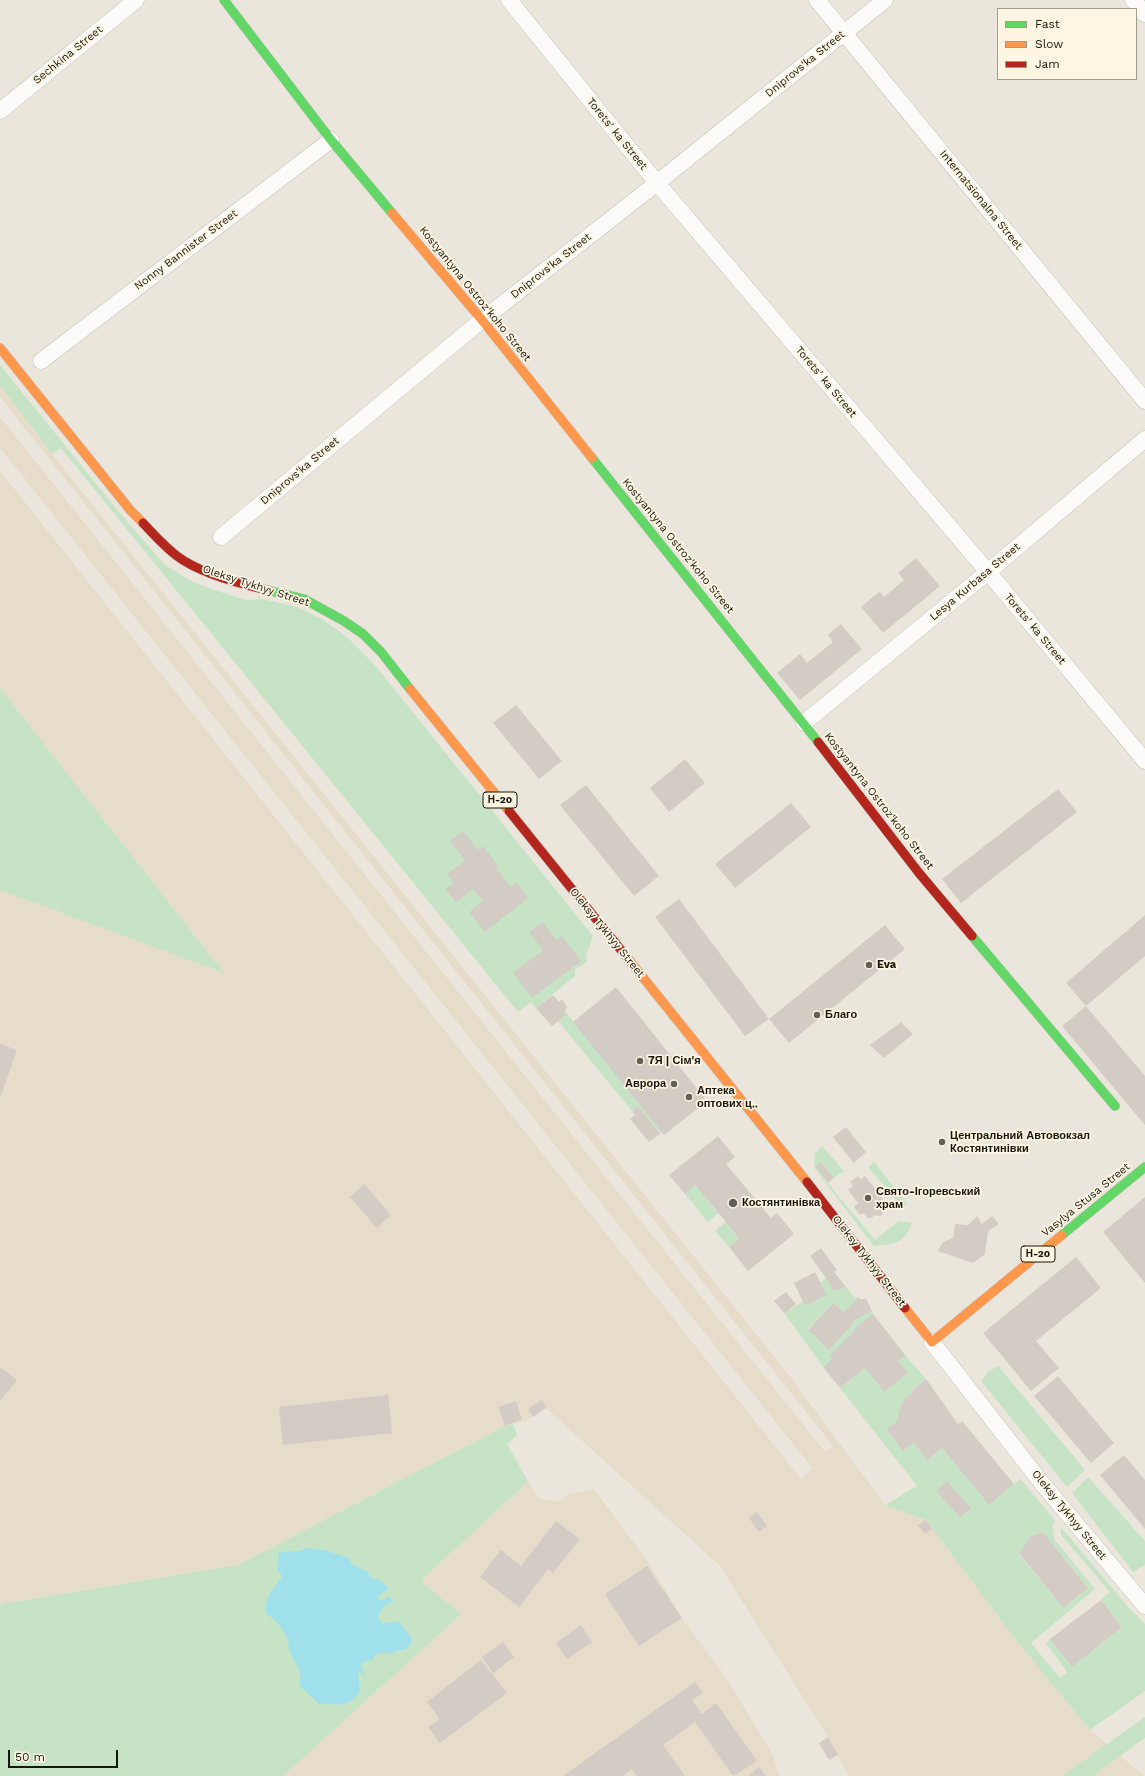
<!DOCTYPE html>
<html>
<head>
<meta charset="utf-8">
<style>
	body { margin:0 }
	#map { position:relative; width:1145px; height:1776px; overflow:hidden; background:#ebe6db; font-family:"Work Sans",sans-serif }
	canvas { display:block }
	.legend { position:absolute; left:997px; top:8px; width:140px; height:72px; box-sizing:border-box; background:#fef6e2; border:1px solid #a29c8e; margin:0; padding:5px 7px; list-style:none; font-size:12px; color:#19160f }
	.legend li { display:flex; align-items:center; gap:8px; height:20px }
	.legend b { width:20px; border:1px solid #a29c8e }
	.scale { position:absolute; left:8px; top:1750px; width:110px; height:18px; box-sizing:border-box; border:2px solid #19160f; border-top:0; padding-left:5px; font-size:12px; line-height:14px; white-space:nowrap; color:#19160f; -webkit-text-stroke:3px #fef6e2; paint-order:stroke }
</style>
</head>
<body>
<div id="map">
<canvas width="1145" height="1776"></canvas>
<ul class="legend">
<li><b style="height:5px;background:#63d668"></b>Fast</li>
<li><b style="height:5px;background:#ff974d"></b>Slow</li>
<li><b style="height:5px;background:#b3261e"></b>Jam</li>
</ul>
<div class="scale">50 m</div>
</div>
<script>
const ctx = document.querySelector('canvas').getContext('2d');
ctx.lineJoin = 'round';
function fillPath(path, color) { ctx.fillStyle = color; ctx.fill(path, 'evenodd'); }
function strokePath(path, color, width, dash) { ctx.strokeStyle = color; ctx.lineWidth = width; ctx.lineCap = dash ? 'butt' : 'round'; ctx.setLineDash(dash || []); ctx.stroke(path); }
function label(font, color, halo, rows, align = 'center') {
  ctx.font = font + ' "Work Sans",sans-serif'; ctx.lineWidth = 3.5; ctx.setLineDash([]); ctx.textBaseline = 'middle'; ctx.strokeStyle = halo; ctx.fillStyle = color; for (const [text, x, y, turn = 0] of rows) {
    ctx.save(); ctx.translate(x, y); ctx.rotate((+turn || 0) * Math.PI / 180); ctx.textAlign = isNaN(turn) ? turn : align; if (halo) ctx.strokeText(text, 0, 0); ctx.fillText(text, 0, 0); ctx.restore();
  }
}
fillPath(new Path2D(`
	M0,385l52,69 740,925 93,126 41,15 93,124 47,57 24,29 54,46h-295l-21,-39 -108,-171 -174,-158 -21,13 -20,5 -267,139 -238,39v-714l223,82 -223,-284v-217l801,1008 12,-10 -813,-1021v-31l825,1035 8,-6 -833,-1049z
	M528,1481l10,17 12,3h10l8,-7 26,-5 56,76 32,53 46,63 45,74 6,21h-496l178,-162 -40,-33z`), '#e5dcc9');
fillPath(new Path2D(`
	M0,365l119,147 46,53 24,15 25,10 32,10 16,-1 35,8 25,12 26,19 26,26 219,272 -7,20 1,6 -12,7v7l-39,32 -5,-6 -13,10 -457,-564 -9,6 -52,-69z
	M0,688l224,285 -224,-83z
	M565,1011l97,121 -2,2 -22,-28 -6,5 -74,-90 7,-6z
	M822,1146l22,25 -10,7 -13,-16 -6,6 60,72 24,-19 13,2c-7,20 -19,22 -38,23l-60,-78 1,-15z
	M874,1162l33,42 -5,3 -34,-40z
	M695,1185l23,28 -10,9 -23,-28z
	M726,1222l13,17 -10,8 -14,-16z
	M826,1278l7,13 13,-4 10,12 -12,13 -11,-9 -25,26 21,21 23,-25 1,-4 19,-10 1,3 -18,14v2l-25,25 2,4 -9,8 -38,-53 18,-13 3,5 20,-11 -6,-12z
	M906,1356l20,23 -14,10 1,3 -9,6 -4,10 -3,13 -11,8 17,22 11,-8 13,17 15,-12 47,57 31,-26 35,41 -2,6 1,13 41,50 -64,54 29,35 7,-6 -21,-29 4,-4 22,28 50,-40 -21,-27 9,-8 -49,-57v-8l68,81 16,16v67l-55,39 -71,-86 -93,-124 -41,-15 32,-19 -77,-98 25,-20 19,24 23,-19 -9,-12zM947,1481l24,27 -11,10 -24,-27zM1043,1532l45,56 -25,20 -44,-54 12,-18z
	M998,1366l87,104 -18,17 -86,-106 7,-9z
	M513,1424l4,11 -10,9 21,37 -107,100 40,33 -178,162h-283v-172l238,-39 267,-139z
	M1088,1477l57,64v24l-12,7 -61,-79z
	M1145,1717v21l-53,38h-30z`), '#c7e3c5');
fillPath(new Path2D(`
	M305,1548l19,2 25,8 3,6 16,8 1,5c8,3 16,3 19,12l-11,8 1,2 6,1 4,-3 3,1 2,4 -10,5 -5,10 4,7 16,-3 14,17 -1,6 -6,6h-7l-7,4 -7,-2 -9,2 -1,5 -13,4 4,13 -5,-4 -2,1 2,19c-15,17 -21,12 -41,12l-20,-19c6,-15 -6,-22 -10,-35 -1,-3 0,-7 -1,-10 -4,-9 -13,-22 -22,-27 -3,-14 8,-25 16,-36l-5,-9 2,-16 22,-1z`), '#9fe0eb');
fillPath(new Path2D(`
	M916,558l24,28 -57,47 -22,-26 19,-16 4,6 20,-17 -6,-7z
	M841,624l21,25 -62,51 -23,-27 23,-19 7,9 26,-21 -5,-7z
	M516,705l46,56 -23,18 -46,-56z
	M685,759l20,24 -36,29 -19,-24z
	M586,785l73,91 -25,20 -74,-91z
	M1058,789l19,23 -116,91 -19,-24z
	M791,803l20,24 -76,61 -20,-24z
	M463,831l15,19 5,-4 15,20 -2,2 15,19 5,-5 12,16 -43,34 -16,-20 14,-11 -10,-12 -17,13 -11,-13 8,-6 -6,-9 18,-14 -15,-19z
	M679,899l90,120 -24,17 -90,-119z
	M1145,915v41l-59,50 59,70v49l-83,-99 24,-20 -20,-23z
	M543,922l13,18 6,-4 19,25 -49,37 -19,-25 30,-23 -14,-18z
	M885,925l20,24 -116,94 -20,-24z
	M616,987l91,114 -43,34 -91,-113z
	M553,995l6,7 3,-3 5,8 -2,4v4l-13,11 -16,-18z
	M901,1022l12,12 -29,24 -14,-13z
	M0,1044l17,6 -17,48z
	M638,1106l22,28 -11,8 -19,-23 5,-4 -3,-4z
	M846,1127l20,25 -12,11 -21,-26z
	M718,1136l17,21 -9,7 45,54 6,-5 17,21 -46,37 -19,-24 10,-8 -13,-17 -31,-37 -10,9 -16,-19z
	M821,1162l13,16 -6,5 -13,-16z
	M858,1176l3,4 4,-4 10,13 3,-2 6,7 -3,2 5,10 -5,10 -7,-1 -2,3h-4l-5,-5 -3,2 -6,-8 4,-4 -10,-13 5,-4 -3,-4z
	M364,1184l27,31 -14,13 -27,-31z
	M1145,1197v86l-42,-51z
	M977,1216l5,8 10,-8 7,8 -11,7 -3,23 -12,9 -35,-12 5,-9 10,-4 2,-14 13,1z
	M821,1248l16,22 -3,2 12,15 -13,4 -7,-13 -16,-22z
	M1076,1257l25,31 -65,53 23,27 -28,23 -48,-58z
	M815,1272l12,23 -22,11 -11,-23z
	M786,1292l10,12 -11,10 -11,-13z
	M858,1297l3,2h5l6,12 -19,10 -1,4 -23,25 -21,-20 25,-27 11,9z
	M873,1314l33,42 -8,5 10,12 -24,19 -19,-24 -25,20 -17,-21 9,-8 -2,-4 25,-25v-2z
	M0,1367l17,13 -17,21z
	M1058,1376l56,67 -23,20 -57,-67z
	M926,1379l32,45 4,-3 52,63 -25,21 -47,-57 -15,12 -13,-17 -11,8 -17,-22 11,-8 3,-13 4,-10 9,-6 -1,-2z
	M388,1395l4,38 -109,12 -4,-38z
	M542,1400l4,8 -13,9 -5,-8z
	M516,1401l6,18 -17,7 -7,-19z
	M1124,1455l21,25v49l-45,-54z
	M947,1481l24,27 -11,10 -24,-27z
	M757,1512l10,14 -8,6 -10,-14z
	M926,1520l6,9 -7,5 -7,-9z
	M556,1521l24,18 -27,34 -5,-4 -29,38 -39,-30 21,-27 20,16z
	M1043,1532l45,56 -25,20 -44,-55 12,-17z
	M647,1566l35,52 -43,28 -34,-52z
	M1101,1600l21,27 -50,40 -22,-28z
	M581,1625l11,17 -25,17 -11,-16z
	M503,1642l11,15 -21,16 -11,-16z
	M481,1660l26,33 -67,50 -12,-16 12,-8 -13,-17z
	M695,1682l8,11 -11,7 10,14 14,-11 41,58 -24,15 -38,-54 -32,23 22,31h-48l-5,-7 -9,7h-60z
	M828,1737l10,18 -9,5 -10,-17z
	M759,1767l7,9h-16l-1,-1z`), '#d2ccc5');
const street = new Path2D(`
	M509,0l148,183 331,389 157,189
	M817,0l328,401
	M1133,0l12,14
	M0,111l136,-111
	M41,361l290,-221
	M221,537l261,-217 175,-137 228,-183
	M804,723l184,-151 157,-133
	M932,1342l109,140 104,124`);
const fast = new Path2D(`
	M224,0l107,140 61,73
	M592,458l226,284
	M263,589l41,10 40,22 19,13 18,18 29,37
	M972,936l143,170
	M1062,1235l83,-68`);
const slow = new Path2D(`
	M392,213l90,107 110,138
	M0,348l131,163 12,12
	M410,689l99,122
	M625,955l182,227
	M905,1308l27,34 130,-107`);
const jam = new Path2D(`
	M143,523c11,12 21,23 34,33 21,16 60,27 86,33
	M818,742l101,131 53,63
	M509,811l116,144
	M807,1182l98,126`);
strokePath(street, '#c5c1b8', 17);
strokePath(fast, '#c5c1b8', 10);
strokePath(slow, '#c5c1b8', 10);
strokePath(jam, '#c5c1b8', 10);
strokePath(street, '#fcfbfa', 16);
strokePath(fast, '#63d668', 9);
strokePath(slow, '#ff974d', 9);
strokePath(jam, '#b3261e', 9);
for (const [x, y, r, color] of [
	[869,965,4,"#625f56"],
	[817,1015,4,"#625f56"],
	[640,1061,4,"#625f56"],
	[674,1084,4,"#625f56"],
	[689,1097,4,"#625f56"],
	[942,1142,4,"#625f56"],
	[868,1198,4,"#625f56"],
	[733,1203,5,"#625f56"]
]) { const dot = new Path2D(); dot.arc(x, y, r, 0, 2 * Math.PI); ctx.fillStyle = color; ctx.fill(dot); strokePath(dot, '#fef6e2', 1.5); }
for (const [x, y, w] of [
	[500,800,34],
	[1038,1254,34]
]) { const box = new Path2D(); box.roundRect(x - w / 2, y - 8, w, 16, 3); ctx.fillStyle = '#fef6e2'; ctx.fill(box); strokePath(box, '#19160f', 1); }
label('bold 10px', '#19160f', null, [
	["Н-20",500,800],
	["Н-20",1038,1254]
]);
label('11px', '#19160f', '#fef6e2', [
	["Sechkina Street",68,55,-39],
	["Dniprovs'ka Street",805,64,-39],
	["Toretsʹka Street",617,134,51],
	["Internatsionalna Street",981,200,51],
	["Nonny Bannister Street",186,250,-37],
	["Dniprovs'ka Street",551,266,-38],
	["Kostyantyna Ostroz'koho Street",475,294,51],
	["Toretsʹka Street",826,382,50],
	["Dniprovs'ka Street",300,471,-40],
	["Kostyantyna Ostroz'koho Street",678,546,51],
	["Lesya Kurbasa Street",975,582,-40],
	["Oleksy Tykhyy Street",256,586,18],
	["Toretsʹka Street",1035,629,50],
	["Kostyantyna Ostroz'koho Street",879,801,52],
	["Oleksy Tykhyy Street",607,933,51],
	["Vasylya Stusa Street",1086,1200,-39],
	["Oleksy Tykhyy Street",869,1261,52],
	["Oleksy Tykhyy Street",1069,1515,51]
]);
label('bold 11px', '#19160f', '#fef6e2', [
	["Eva",877,965],
	["Благо",825,1015],
	["7Я | Сім'я",648,1061],
	["Аврора",666,1084,"right"],
	["Аптека",697,1091],
	["оптових ц‥",697,1104],
	["Центральний Автовокзал",950,1136],
	["Костянтинівки",950,1149],
	["Свято-Ігоревський",876,1192],
	["храм",876,1205],
	["Костянтинівка",742,1203]
], 'left');
</script>
</body>
</html>
